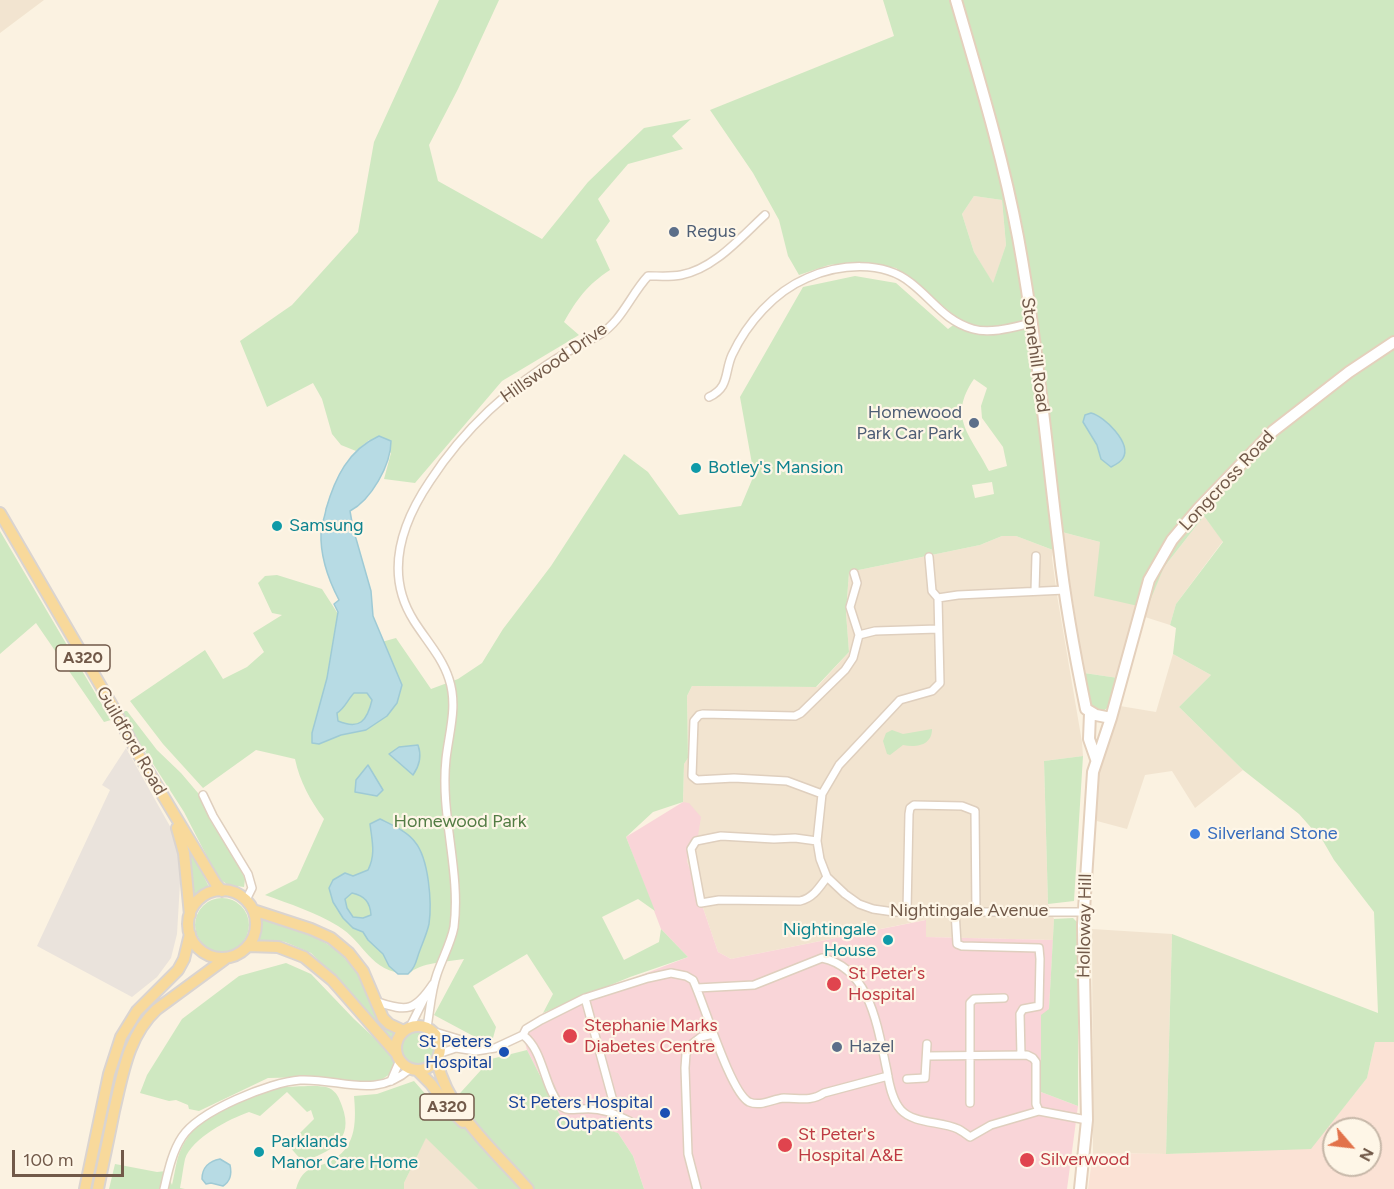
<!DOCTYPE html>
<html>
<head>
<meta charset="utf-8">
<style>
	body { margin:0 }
	#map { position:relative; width:1394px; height:1189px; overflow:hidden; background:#fbf2e1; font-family:Figtree,sans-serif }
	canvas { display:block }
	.north { position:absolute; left:1322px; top:1117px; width:60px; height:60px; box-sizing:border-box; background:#fef6e7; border:2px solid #c6b7a8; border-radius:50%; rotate:118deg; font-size:16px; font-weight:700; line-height:24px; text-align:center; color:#715949 }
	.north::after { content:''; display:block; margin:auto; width:21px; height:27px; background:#e2724a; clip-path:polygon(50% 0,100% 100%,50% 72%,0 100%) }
	.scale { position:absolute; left:12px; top:1150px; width:112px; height:27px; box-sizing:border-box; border:3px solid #715949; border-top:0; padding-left:8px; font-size:18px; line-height:21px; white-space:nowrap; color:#715949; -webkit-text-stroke:4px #fef6e7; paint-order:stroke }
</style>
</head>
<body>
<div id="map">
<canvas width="1394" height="1189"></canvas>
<div class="north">N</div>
<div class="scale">100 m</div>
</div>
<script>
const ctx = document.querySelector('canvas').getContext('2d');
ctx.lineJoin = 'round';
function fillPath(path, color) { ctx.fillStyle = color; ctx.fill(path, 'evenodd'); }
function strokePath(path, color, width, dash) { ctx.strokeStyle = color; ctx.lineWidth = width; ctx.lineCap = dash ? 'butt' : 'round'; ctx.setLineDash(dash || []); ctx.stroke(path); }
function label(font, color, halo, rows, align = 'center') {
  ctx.font = font + ' Figtree,sans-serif'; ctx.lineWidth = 4.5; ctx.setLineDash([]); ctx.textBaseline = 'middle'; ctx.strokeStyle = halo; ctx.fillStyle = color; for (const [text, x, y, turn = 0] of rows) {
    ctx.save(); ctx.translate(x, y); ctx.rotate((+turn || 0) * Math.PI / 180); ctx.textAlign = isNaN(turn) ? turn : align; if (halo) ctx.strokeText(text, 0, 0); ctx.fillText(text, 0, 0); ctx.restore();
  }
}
fillPath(new Path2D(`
	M0,0h44l-44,33z
	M974,196l28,4 4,45 -13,39 -19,-32 -12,-38z
	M1204,516l19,25 -47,63 -6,21 -25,-8 -25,89 36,6 17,-58 38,21 -32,32 64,63 -48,38 -23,-37 -27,4 -18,54 -30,-8v-48l21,-95 -34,-5 -22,-141 38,10 46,65 18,-40z
	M1002,536h14l37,14 -1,8 5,37 25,147 1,14 -39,5 4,143 6,15 -1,21 -127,-3 -1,-17 -194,39 -13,-7 -31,-91 3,-16 -7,-43 1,-38 4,-6 -1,-62 5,-10 125,1 32,-35 -3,-39 3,-41 131,-27z
	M1092,929l80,5 -6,220 -73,-1z
	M426,1137l52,52h-74v-6z`), '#f2e4d0');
fillPath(new Path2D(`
	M1375,1042h19v147h-306l5,-36 73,1 145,-6 56,-70zM1334,1129h36v36h-36z`), '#fbe2d5');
fillPath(new Path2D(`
	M126,748l50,89 5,29 -4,68 -6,24 -14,19 -25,20 -95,-51 73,-156 -8,-5z`), '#eae3dc');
fillPath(new Path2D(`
	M683,802l6,1 12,14 -3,19 -8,9 -3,16 31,91 13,7 195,-39v17l127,3 -4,69 -8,83 37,14 -11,83h-423l-11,-33 -15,-23 -58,-18 -33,-65 -4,-15 20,-22 145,-56 -27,-28 -35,-92z`), '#f9d5d8');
fillPath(new Path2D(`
	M439,0h60l-41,89 -29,56 9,36 104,58 46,-57 56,-54 47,-9 -19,17 11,13 -55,15 -30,35 12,22 -14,19 14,30c-23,15 -33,29 -46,52l15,13 -77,46 -87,102 -31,-4 7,-26 -22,-13 -13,11 -15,-6 -9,-11 -10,-35 -9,-16 -46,24 -27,-66 52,-36 66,-73 16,-90z
	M883,0h511v1042h-19l-8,36 -56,71 -145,5 6,-220 206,79 -4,-101 -40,-52 -11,-19 -24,-27 -56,-44 -64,-63 32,-32 -38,-21 3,-26 -6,-3 6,-21 47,-62 -19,-26 -40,51 -17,41 -53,-12 6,-54 -38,-10 -9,18 -37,-14h-14l-22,9 -131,27 -3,41 3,39 -33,35 -124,-1 -5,10 1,62 -4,6 -1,38 -30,10 -27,25 29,74 -17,-12 -36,18 22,43 35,-18 2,-13 27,28 -58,20 -87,36 10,-19 -26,-40 -54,32 23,41 -3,11h-16l-43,-23 30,-56c-19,3 -42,3 -56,15 -39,-2 -43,-32 -70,-48 -23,-14 -48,-22 -73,-31l32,-16 27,-60c-14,-19 -24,-37 -29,-60l-39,-9 -53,38 -40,-44 -33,-43 75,-51 18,29 24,-12 17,-15 -11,-19 29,-18 -10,-2 -14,-30 7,-7 12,-1 45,14 16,25 -7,42 65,-18 35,51 27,-10 24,-16 21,-34 48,-63 73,-112 24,18 31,43 62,-9 13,-31 -14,-78 63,-110 52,-11 41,7 52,46 12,-9 -64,-52 -41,-6 -26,3 -30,10 -11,-19 -9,-36 -26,-47 -43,-63 184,-74zM974,196l28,4 4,45 -13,38 -19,-31 -12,-38zM974,379l13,9 -6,18 1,12 21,29 4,19 -18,5c-18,-36 -42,-53 -15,-92zM992,482l2,12 -19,4 -3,-13z
	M0,531l111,189 -7,2 -68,-99 -36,31z
	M1084,673l34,5 -8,28 -8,6h-6l-5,-5z
	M119,711h8l30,39 24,23 17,20 12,27 30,48 5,11 -1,8 -16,-2 -10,-7 -34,-66z
	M932,729c0,16 -15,19 -29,16l-13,10 -3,-1 -4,-13 3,-8 6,-3 11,4z
	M1083,756l-9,145 -26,3 -4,-143z
	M190,848l19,39 -9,4 -7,6 -2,-32 -3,-14z
	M195 925a27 27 0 1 1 54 0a27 27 0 1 1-54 0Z
	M258,916c38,16 69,17 96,53 16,21 17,51 41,65l-3,5 -39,-44 -42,-42 -26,-11 -12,-2 -17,1 3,-20z
	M1073,918l5,5v183l-37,-14v-77l8,-6 5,-90z
	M286,963l25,11 43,45 29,27 9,10 2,9 -4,9 -9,6 -15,4 -54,-7 -44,1 -69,33 -10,-2 -1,-4 -12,-5 -7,1 -29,-8 7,-18 35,-56 57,-43z
	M401 1049a17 17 0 1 1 34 0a17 17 0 1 1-34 0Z
	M527,1050l33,65 58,18 15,23 11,33h-166l-52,-51 -22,45v6h-108c8,-26 19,-18 38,-30 23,-14 22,-40 20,-63l23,-2 37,-13 28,32 49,-54z
	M282,1087c12,0 38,-3 47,1 8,4 10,10 13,18 13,35 -12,45 -39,56l-15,-17 26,-26 -3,-9 -4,2 -20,-20 -27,24 -11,-4c-20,7 -57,26 -64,47 -2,9 -3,19 -5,29l5,1h-76l6,-25 42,8 9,-1 6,14c3,-12 4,-25 9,-36 17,-38 66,-49 101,-62z`), '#cfe8c1');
const water = new Path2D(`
	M1091,413c13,3 41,30 32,45 -2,4 -8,7 -12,9l-10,-8 -4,-14 -14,-23 2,-7z
	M379,436l12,5c0,24 -20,59 -41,70l3,17 18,63 2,25 29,69 -5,18 -10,13 -21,14 -25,5 -22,9 -7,-1v-10l15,-55 11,-66 -4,-8 5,-4c-11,-21 -19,-44 -18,-68 0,-7 4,-15 5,-23 9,-31 22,-59 53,-73zM354,693h13l5,7c-5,21 -12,30 -34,21l-1,-8c8,-5 11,-14 17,-20z
	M418,745c4,11 2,20 -5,30l-24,-21 10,-7z
	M368,765l15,25 -6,6 -22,-4 1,-12z
	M380,819c12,6 27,12 35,23 14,17 17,61 14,82 -2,9 -6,18 -9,26 -4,10 -4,17 -12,24h-10l-9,-8 -6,-12 -15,-14 -5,-8 -10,-4 -10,-10 -10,-16 -4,-14 4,-8 12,-7 8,3 15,-6c8,-16 4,-29 2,-46zM352,893c13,3 18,9 19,22l-8,3 -10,-1 -6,-9 -2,-9z
	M220,1159l10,6c2,9 1,16 -7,21l-12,-3 -5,1 -4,-5c0,-11 7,-18 18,-20z`);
fillPath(water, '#b7dbe4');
strokePath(water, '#9ecad5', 1.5);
const street = new Path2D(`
	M709,397c21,-10 15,-24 23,-42 15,-32 42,-63 75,-77 32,-14 76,-18 104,5 22,17 34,38 62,46 18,5 41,-2 58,-6
	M929,557l3,34 6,7
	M854,573l3,10 -7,24 9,28
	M1065,590l-107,5 -20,3 2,85 -8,8 -32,9 -61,65 -17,29 -5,47 3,18 7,18 18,17 14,10 14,5 21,3h189
	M1035,591l1,-35
	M822,794l-35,-13 -53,-3 -37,2 -5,-4 2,-55 5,-6 4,-1 92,2 6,-3 44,-43 8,-12 6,-23 16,-4 63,-2
	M203,795l10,21 35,58 4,14 -6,12
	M817,841l-22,-3 -21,1 -53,-3 -25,5 -5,8 10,54 18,-3 81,1c13,-3 19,-13 27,-24
	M907,911l2,-97 1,-6 4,-3 48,1 13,5 1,100
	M955,911l2,33 5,2 77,2 1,11 -1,47 -16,3 -3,5 1,41
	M697,988l57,-3 68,-27c49,10 56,72 65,113 2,13 5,29 14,39 13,14 40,11 57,19 4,2 8,5 12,8l21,-12 48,-14 48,9
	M585,998l28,103 -6,9
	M378,1002c29,10 37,9 55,-18
	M410,1027l15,-30
	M427,1027c3,-17 4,-36 10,-53 5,-15 14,-31 17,-47 7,-56 -14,-111 -8,-168 3,-27 12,-53 3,-80 -7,-22 -23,-39 -35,-58 -30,-47 -13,-97 16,-140 35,-54 82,-96 137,-129 11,-6 22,-11 32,-17 23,-14 32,-41 49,-59 11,0 23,1 33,-1 33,-6 60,-38 84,-60
	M435,1032l53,16
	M523,1035c21,16 20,50 37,70 7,7 14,4 22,4 19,-2 33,5 49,13
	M441,1053l15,-5 20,3 19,-3 28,-13 3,-6 15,-9 44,-22 63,-20 23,-5 15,3 7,4c11,23 37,112 56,122 12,5 23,-3 35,-4 15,0 27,4 40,-5l64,-17
	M927,1056l100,-1 6,3 3,4v42l3,7
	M907,1079l18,-1 2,-34
	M391,1081l9,-21
	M970,1103v-100l4,-4 30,-1
	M164,1189c4,-17 8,-37 18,-52 17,-26 88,-55 118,-57 40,-2 75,20 110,-11
	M697,1189l-9,-35 -3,-86 1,-14 6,-10 9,-7 12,-3`);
const secondary = new Path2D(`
	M956,0c23,79 47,157 62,237 19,103 28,207 41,311 6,54 16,108 27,161l10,6 15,3
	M1090,713l-1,26 7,20
	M1080,1189l7,-69 -4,-195 10,-153 18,-54 38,-138 23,-40 27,-32 74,-77 76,-59 45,-30`);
const primary = new Path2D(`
	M0,513l113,194 25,47 78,130 6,7
	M177,828l7,25 6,62
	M188 924a34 34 0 1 1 68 0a34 34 0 1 1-68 0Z
	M253,910l58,19 20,9 18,15 14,18 20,47 6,6 15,7
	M248,946l30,1 26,10 28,23 64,73
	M396 1048a22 22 0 1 1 44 0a22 22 0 1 1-44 0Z
	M437,1061c11,51 58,90 91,128
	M418,1071l13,13 15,21 17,17
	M85,1189l24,-115 12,-37 16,-26 41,-41 6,-11 6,-25
	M98,1189c5,-26 11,-52 16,-78 9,-38 14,-75 43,-102l68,-50`);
strokePath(street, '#dfcfbe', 10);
strokePath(secondary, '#e4d0bc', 14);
strokePath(primary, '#dad4d0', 14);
strokePath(street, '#fff', 7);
strokePath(secondary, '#fff', 10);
strokePath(primary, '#f8d99b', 10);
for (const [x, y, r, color] of [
	[674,232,6,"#5c6f8a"],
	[974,423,6,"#5c6f8a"],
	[696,468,6,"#0f9aa8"],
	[277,526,6,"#0f9aa8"],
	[1195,834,6,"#3f7fe0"],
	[888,940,6,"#0f9aa8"],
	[834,984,8,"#e0444e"],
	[570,1036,8,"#e0444e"],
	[837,1047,6,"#5c6f8a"],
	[504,1052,6,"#1a4fb4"],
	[665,1113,6,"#1a4fb4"],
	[785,1145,8,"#e0444e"],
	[259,1152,6,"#0f9aa8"],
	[1027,1160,8,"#e0444e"]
]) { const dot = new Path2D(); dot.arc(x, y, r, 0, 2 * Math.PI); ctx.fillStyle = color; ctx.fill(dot); strokePath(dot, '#fef6e7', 2); }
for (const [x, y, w] of [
	[83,658,54],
	[447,1107,54]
]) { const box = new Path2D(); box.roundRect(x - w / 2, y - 13, w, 26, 4.5); ctx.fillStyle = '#fef6e7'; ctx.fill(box); strokePath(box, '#715949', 1.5); }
label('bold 16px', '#715949', null, [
	["A320",83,658],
	["A320",447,1107]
]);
label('18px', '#4e5e75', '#fef6e7', [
	["Regus",686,232],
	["Homewood",962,413,"right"],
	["Park Car Park",962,434,"right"],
	["Hazel",849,1047]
], 'left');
label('18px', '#715949', '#fef6e7', [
	["Stonehill Road",1035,355,82],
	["Hillswood Drive",554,363,-35],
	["Longcross Road",1227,481,-47],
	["Guildford Road",131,741,60],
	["Nightingale Avenue",969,911],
	["Holloway Hill",1085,926,-89]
]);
label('18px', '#0d838f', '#fef6e7', [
	["Botley's Mansion",708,468],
	["Samsung",289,526],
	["Nightingale",876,930,"right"],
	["House",876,951,"right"],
	["Parklands",271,1142],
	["Manor Care Home",271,1163]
], 'left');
label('18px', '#537c44', '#fef6e7', [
	["Homewood Park",460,822]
]);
label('18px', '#366cbe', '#fef6e7', [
	["Silverland Stone",1207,834]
], 'left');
label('18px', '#be3a42', '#fef6e7', [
	["St Peter's",848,974],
	["Hospital",848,995],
	["Stephanie Marks",584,1026],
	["Diabetes Centre",584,1047],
	["St Peter's",798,1135],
	["Hospital A&E",798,1156],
	["Silverwood",1040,1160]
], 'left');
label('18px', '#164399', '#fef6e7', [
	["St Peters",492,1042],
	["Hospital",492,1063],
	["St Peters Hospital",653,1103],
	["Outpatients",653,1124]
], 'right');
</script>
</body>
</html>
